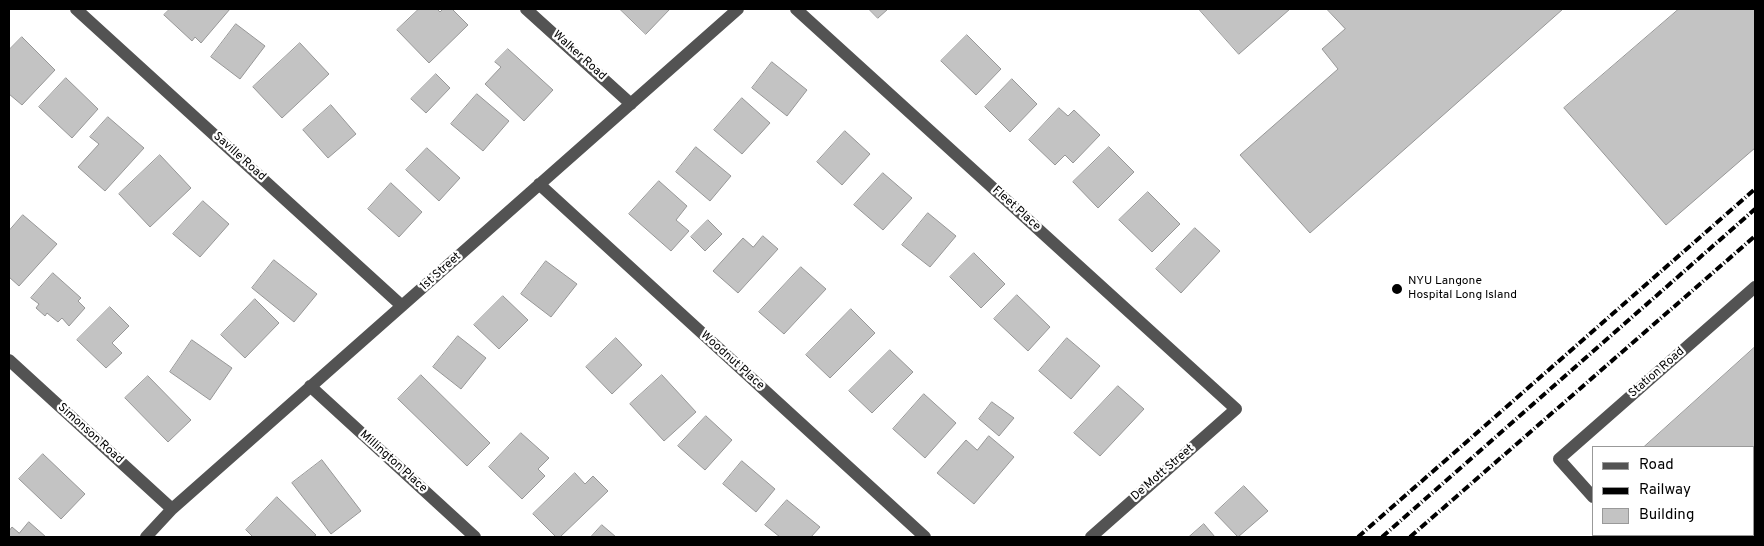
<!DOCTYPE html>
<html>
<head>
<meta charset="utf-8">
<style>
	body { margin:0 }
	#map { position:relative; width:1764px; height:546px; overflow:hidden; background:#fff; font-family:Overpass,sans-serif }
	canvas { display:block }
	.frame { position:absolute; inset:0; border:10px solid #000; pointer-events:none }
	.legend { position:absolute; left:1592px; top:446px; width:162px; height:90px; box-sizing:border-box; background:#fff; border:1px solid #999; margin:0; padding:6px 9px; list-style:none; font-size:15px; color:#000 }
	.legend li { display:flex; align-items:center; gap:10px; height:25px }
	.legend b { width:25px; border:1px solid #999 }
</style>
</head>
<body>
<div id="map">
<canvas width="1764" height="546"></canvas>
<div class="frame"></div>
<ul class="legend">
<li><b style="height:6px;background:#535353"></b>Road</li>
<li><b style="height:6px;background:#000"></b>Railway</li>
<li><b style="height:14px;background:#c3c3c3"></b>Building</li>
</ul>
</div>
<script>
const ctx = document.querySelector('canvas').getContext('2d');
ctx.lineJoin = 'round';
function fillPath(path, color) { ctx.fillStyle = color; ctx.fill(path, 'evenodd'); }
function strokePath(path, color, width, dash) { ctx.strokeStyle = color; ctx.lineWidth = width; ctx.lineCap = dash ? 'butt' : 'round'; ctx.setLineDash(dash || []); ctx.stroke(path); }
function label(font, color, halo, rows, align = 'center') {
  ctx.font = font + ' Overpass,sans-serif'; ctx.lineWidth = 4.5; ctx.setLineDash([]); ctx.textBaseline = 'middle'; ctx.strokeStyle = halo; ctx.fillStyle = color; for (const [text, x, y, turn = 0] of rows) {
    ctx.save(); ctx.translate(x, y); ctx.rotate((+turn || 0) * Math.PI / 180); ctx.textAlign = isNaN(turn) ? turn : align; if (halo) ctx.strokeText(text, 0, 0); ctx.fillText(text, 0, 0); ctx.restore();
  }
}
const building = new Path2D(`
	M170,9h60l-29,34 -6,-6 -3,4 -28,-26z
	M419,9h18l3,3 3,-3h9l16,16 -39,38 -32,-33z
	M620,9h50l-24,25z
	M869,9h19l-10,9z
	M1199,9h91l-51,45z
	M1327,9h236l-253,224 -70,-78 98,-86 -16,-20 23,-20z
	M1679,9h76v139l-89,77 -102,-117z
	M236,24l29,22 -25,33 -29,-22z
	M967,35l34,34 -25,26 -35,-34z
	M22,37l33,33 -33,35 -13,-11v-44z
	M300,43l29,31 -47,44 -29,-31z
	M508,49l45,41 -29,31 -39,-37 16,-17 -6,-5z
	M772,62l35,28 -20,26 -35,-28z
	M436,74l14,14 -24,25 -15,-14z
	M66,78l32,31 -26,29 -33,-31z
	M1012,79l25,25 -27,28 -25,-25z
	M477,94l32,27 -26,30 -32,-27z
	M742,98l28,25 -28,31 -28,-24z
	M331,105l25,29 -28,24 -25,-28z
	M1059,108l9,8 6,-6 26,25 -27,28 -8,-8 -10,10 -26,-25z
	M108,117l36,31 -39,43 -27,-24 21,-23 -9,-7z
	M845,131l25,23 -28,31 -25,-23z
	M696,147l35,29 -21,25 -34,-29z
	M1109,147l25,25 -36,36 -25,-26z
	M427,148l33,30 -21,23 -33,-31z
	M160,155l31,33 -41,39 -31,-33z
	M883,173l29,25 -29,32 -29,-25z
	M659,181l28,25 -11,14 13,11 -18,20 -42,-37z
	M391,183l31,29 -23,25 -31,-28z
	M1148,192l32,32 -28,28 -33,-32z
	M203,201l26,23 -29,33 -27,-23z
	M928,213l28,23 -26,31 -28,-22z
	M23,215l34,29 -38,42 -10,-9v-46z
	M708,220l14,14 -17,17 -14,-14z
	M1195,228l25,23 -39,42 -25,-24z
	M763,236l15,13 -40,44 -25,-22 30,-33 10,9z
	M974,253l31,31 -24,24 -31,-31z
	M274,260l43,34 -23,28 -42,-34z
	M546,261l31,23 -26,33 -30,-23z
	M801,267l25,22 -42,45 -25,-22z
	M53,273l28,25 -3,3 7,7 -16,18 -7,-8 -4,4 -11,-9 -2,3 -9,-8 3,-4 -8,-6z
	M1017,295l33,32 -22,24 -34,-32z
	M503,296l25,24 -29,29 -25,-24z
	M255,299l24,24 -34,35 -24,-23z
	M110,307l19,19 -17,17 10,10 -16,15 -29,-28z
	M851,309l24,24 -45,45 -24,-23z
	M458,336l28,22 -25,31 -28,-22z
	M616,338l26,27 -30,29 -26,-27z
	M1067,338l33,28 -29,33 -32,-28z
	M192,340l40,28 -22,32 -40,-28z
	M1755,347v190h-83l-2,-2h83v-88h-109z
	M890,350l23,22 -41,41 -23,-22z
	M421,375l69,68 -23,23 -69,-67z
	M662,375l34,37 -32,29 -34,-37z
	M148,376l43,44 -23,22 -43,-44z
	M1118,386l26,23 -44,47 -26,-23z
	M924,394l32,29 -31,35 -32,-29z
	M992,402l22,16 -15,18 -20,-17z
	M706,416l26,24 -27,30 -27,-24z
	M521,433l28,25 -11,11 7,7 -23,23 -33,-32z
	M989,436l25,21 -40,47 -37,-31 29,-33 11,10z
	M43,454l42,40 -24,25 -42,-40z
	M322,460l39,51 -30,23 -39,-51z
	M742,461l33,28 -19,23 -33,-28z
	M575,473l10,11 8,-8 15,15 -48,46h-4l-23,-23z
	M1244,486l24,25 -30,26 -23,-24z
	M277,497l39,38 -3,2h-60l-7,-7z
	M787,500l33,27 -9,10h-31l-15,-12z
	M29,522l17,15h-37v-6l3,-4 7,6z
	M1204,524l11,13h-26z
	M602,525l14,12h-25z`);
fillPath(building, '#c3c3c3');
strokePath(building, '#979797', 1);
strokePath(new Path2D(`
	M76,9l326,297
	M526,9l105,95
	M796,9l440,400 -145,128
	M539,184l386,353
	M9,360l163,149
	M310,386l165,151
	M1593,497l-34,-38 196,-172
	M1627,535l2,2
	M146,537l26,-28 566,-500`), '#535353', 12);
strokePath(new Path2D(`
	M1358,537l397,-348
	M1382,537l373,-328
	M1410,537l345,-301`), '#000', 4, [8, 2.5, 1, 2.5]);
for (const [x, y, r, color] of [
	[1397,289,6,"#000"]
]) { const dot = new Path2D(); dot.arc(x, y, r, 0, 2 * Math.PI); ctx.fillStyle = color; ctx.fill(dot); strokePath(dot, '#fff', 2); }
label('12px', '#000', '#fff', [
	["Walker Road",579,56,42],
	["Saville Road",239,157,42],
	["Fleet Place",1016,209,42],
	["1st Street",441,272,-42],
	["Woodnut Place",732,361,42],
	["Station Road",1657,373,-41],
	["Simonson Road",90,434,42],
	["Millington Place",393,462,42],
	["De Mott Street",1163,473,-41]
]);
label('12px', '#000', '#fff', [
	["NYU Langone",1408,282],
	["Hospital Long Island",1408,296]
], 'left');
</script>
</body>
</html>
